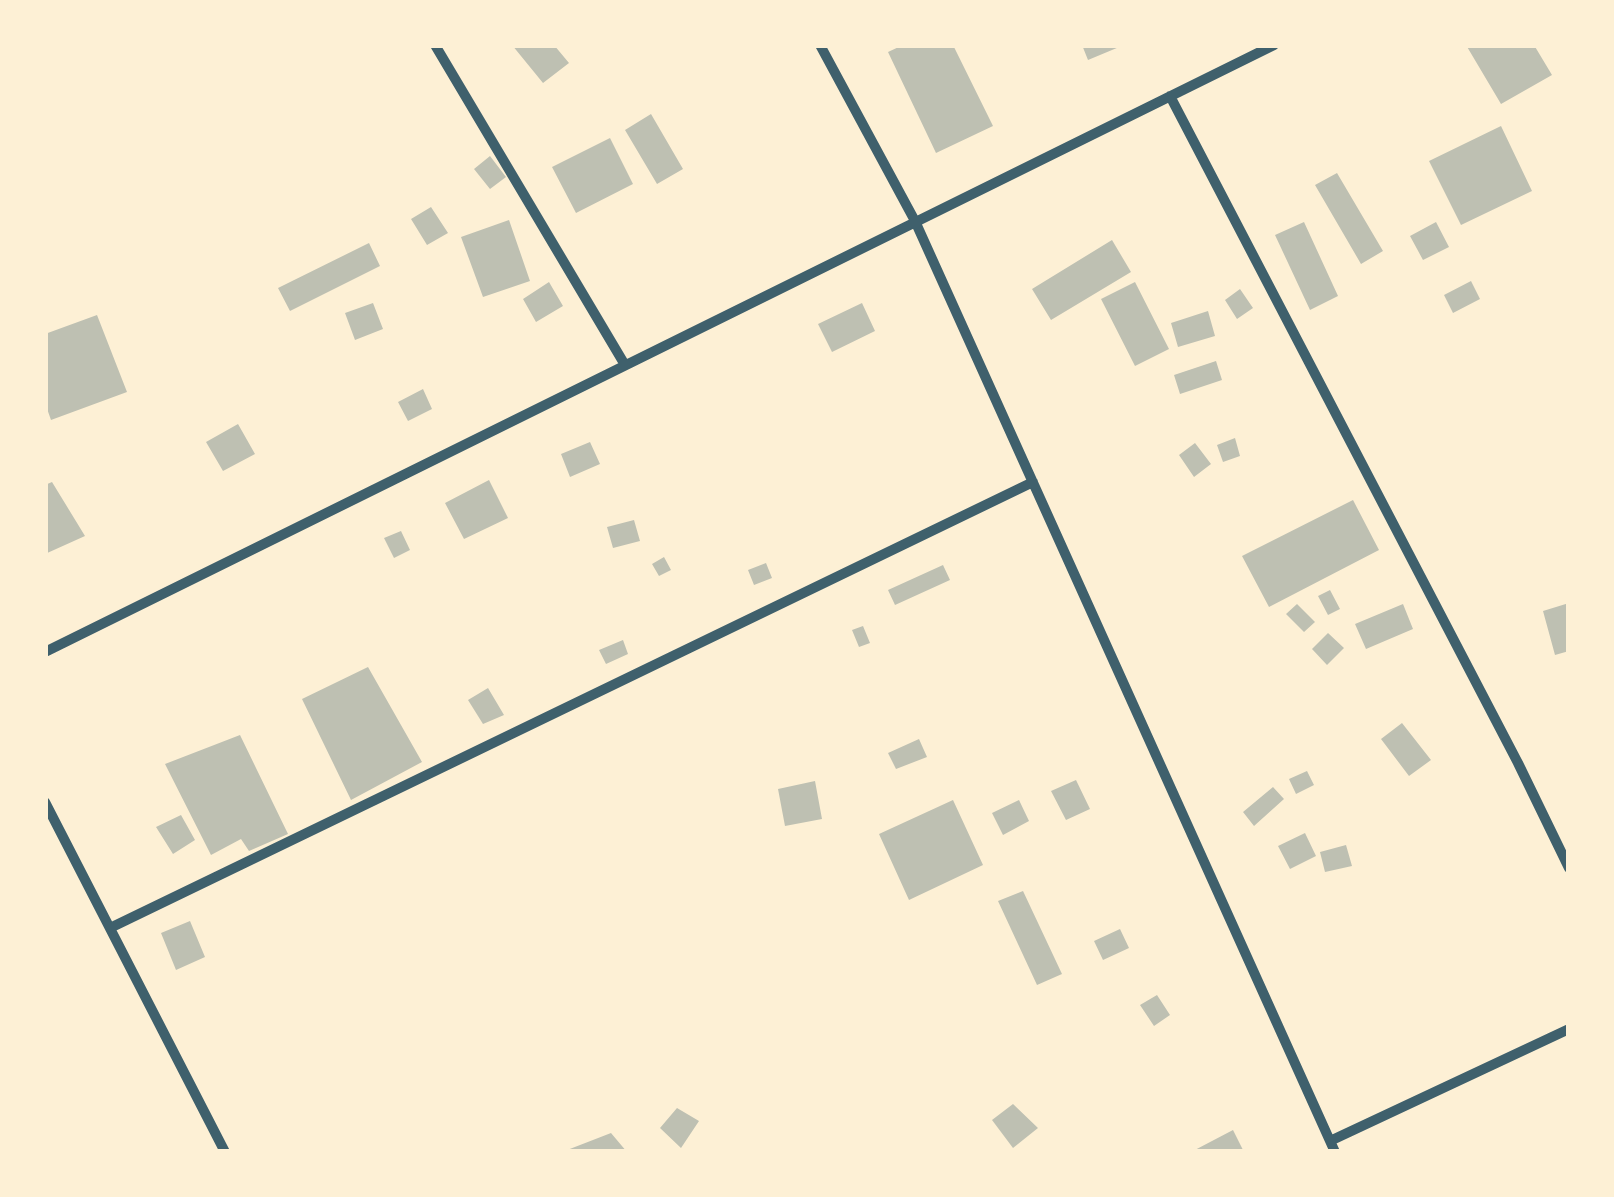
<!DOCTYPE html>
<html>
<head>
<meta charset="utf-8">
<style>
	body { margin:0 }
	#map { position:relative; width:1614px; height:1197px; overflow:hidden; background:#fdf0d5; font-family:"Open Sans",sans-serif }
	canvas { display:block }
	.frame { position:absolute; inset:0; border:48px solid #fdf0d5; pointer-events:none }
</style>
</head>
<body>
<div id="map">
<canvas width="1614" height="1197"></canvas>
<div class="frame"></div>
</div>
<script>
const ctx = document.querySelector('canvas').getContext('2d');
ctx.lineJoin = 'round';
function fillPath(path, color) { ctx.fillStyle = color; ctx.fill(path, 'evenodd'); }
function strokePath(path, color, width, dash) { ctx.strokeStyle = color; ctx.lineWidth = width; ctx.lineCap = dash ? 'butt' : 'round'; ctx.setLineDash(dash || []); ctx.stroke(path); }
fillPath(new Path2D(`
	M512,45h42l15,18 -26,20z
	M903,45h50l40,81 -57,27 -48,-101z
	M1082,45h42l-36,15z
	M1466,45h68l18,30 -51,29z
	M651,114l32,55 -26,15 -32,-54z
	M1501,126l31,65 -71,34 -32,-64z
	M610,138l23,46 -57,29 -24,-46z
	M490,156l16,21 -16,12 -16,-20z
	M1337,173l46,78 -22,13 -46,-79z
	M431,207l17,26 -21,12 -16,-26z
	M509,220l21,61 -47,16 -22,-60z
	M1304,222l34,74 -28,14 -35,-75z
	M1436,222l13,25 -26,13 -13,-24z
	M1112,240l19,32 -80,48 -19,-31z
	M369,243l11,23 -90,45 -12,-23z
	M1471,281l9,18 -27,14 -9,-18z
	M549,282l14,24 -27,16 -13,-23z
	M1135,282l34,67 -34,17 -34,-67z
	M1240,289l13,19 -16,11 -12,-19z
	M373,303l10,26 -28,11 -10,-27z
	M862,303l13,28 -43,21 -14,-28z
	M1208,311l7,25 -37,11 -7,-24z
	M97,315l30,77 -76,28 -6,-17v-69z
	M1216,361l6,19 -42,14 -6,-19z
	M423,389l9,20 -24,12 -10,-19z
	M238,424l17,30 -32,17 -17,-29z
	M1235,438l5,18 -17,6 -6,-17z
	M590,442l10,22 -30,13 -9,-23z
	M1195,443l16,21 -17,13 -15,-22z
	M489,480l19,38 -44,21 -19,-36z
	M52,482l33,54 -40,18v-69z
	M1353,500l26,50 -110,57 -27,-51z
	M634,520l6,21 -27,7 -6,-21z
	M401,531l9,19 -16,8 -10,-20z
	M664,557l7,13 -12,6 -7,-12z
	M766,563l6,15 -18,7 -6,-15z
	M943,565l7,15 -55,25 -7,-15z
	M1330,590l10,19 -12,6 -10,-19z
	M1569,603v48l-14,4 -12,-44z
	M1297,604l18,18 -11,10 -18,-18z
	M1403,604l10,25 -47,20 -11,-25z
	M863,626l7,17 -11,4 -7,-17z
	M1328,633l16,15 -17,17 -15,-16z
	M623,640l5,14 -22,10 -7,-14z
	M368,667l54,95 -71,38 -49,-101z
	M488,688l16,27 -21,9 -15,-24z
	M1402,723l29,37 -22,16 -28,-37z
	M240,735l48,99 -39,17 -8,-12 -30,16 -46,-91z
	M919,739l8,18 -31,12 -8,-16z
	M1307,771l7,14 -18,9 -7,-15z
	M1076,780l14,29 -24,11 -15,-29z
	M815,781l7,38 -37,7 -7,-37z
	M1273,787l11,12 -30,27 -11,-14z
	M953,800l30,65 -74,35 -30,-66z
	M1019,800l10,21 -26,14 -11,-22z
	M181,815l14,25 -22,14 -17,-27z
	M1305,833l11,23 -26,13 -12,-23z
	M1346,845l6,21 -27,6 -5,-20z
	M1023,891l39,83 -25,11 -39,-84z
	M190,921l15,36 -29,13 -15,-37z
	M1120,929l9,19 -26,12 -9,-19z
	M1157,995l13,20 -16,11 -14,-21z
	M1013,1104l25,24 -25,20 -21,-28z
	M677,1108l22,13 -18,27 -21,-20z
	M1233,1130l11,22h-53z
	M611,1133l16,19h-65z`), '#bec0b2');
strokePath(new Path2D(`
	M435,45l190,320
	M820,45l95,176 420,931
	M1170,96l348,667 51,105
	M45,652l1229,-607
	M45,802l180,350
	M110,928l923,-446
	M1330,1141l239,-112`), '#3f606c', 10);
</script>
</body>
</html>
